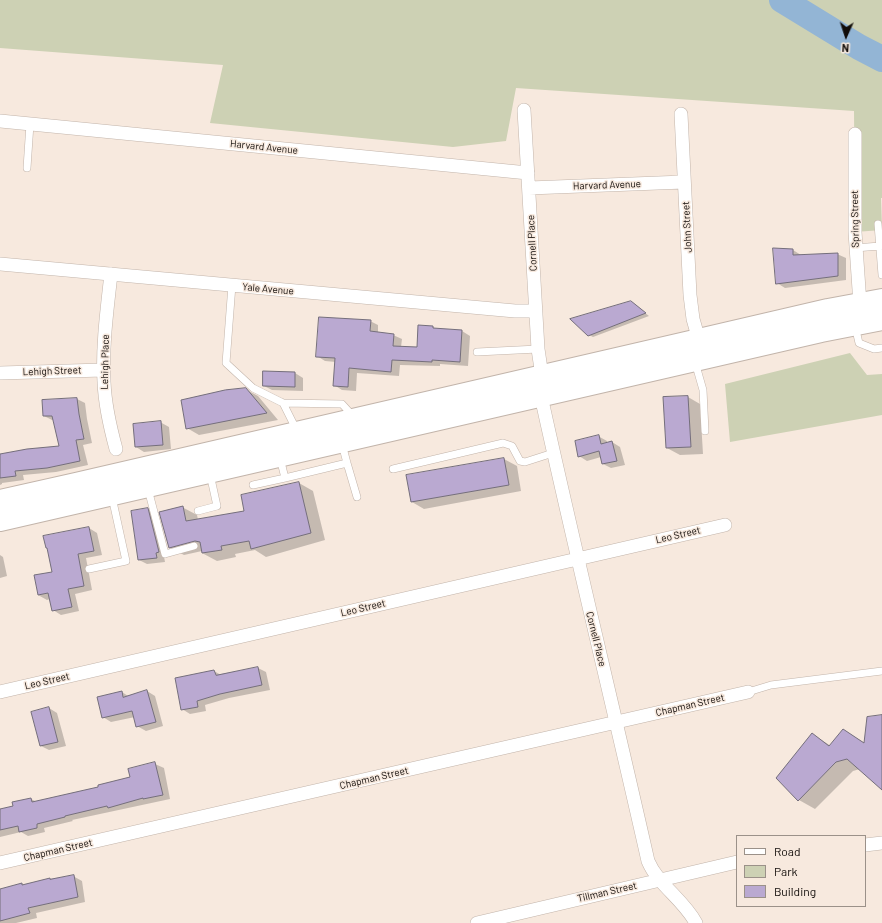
<!DOCTYPE html>
<html>
<head>
<meta charset="utf-8">
<style>
	body { margin:0 }
	#map { position:relative; width:882px; height:923px; overflow:hidden; background:#f7e9de; font-family:Barlow,sans-serif }
	canvas { display:block }
	.legend { position:absolute; left:736px; top:835px; width:130px; height:72px; box-sizing:border-box; background:#f7e9de; border:1px solid #9b9189; margin:0; padding:5px 7px; list-style:none; font-size:12px; color:#110c09 }
	.legend li { display:flex; align-items:center; gap:8px; height:20px }
	.legend b { width:20px; border:1px solid #9b9189 }
	.north { position:absolute; left:826px; top:16px; width:40px; height:40px; -webkit-text-stroke:3px #f7e9de; paint-order:stroke; rotate:183deg; font-size:11px; font-weight:700; line-height:16px; text-align:center; color:#110c09 }
	.north::after { content:''; display:block; margin:auto; width:14px; height:18px; background:#110c09; clip-path:polygon(50% 0,100% 100%,50% 72%,0 100%) }
</style>
</head>
<body>
<div id="map">
<canvas width="882" height="923"></canvas>
<ul class="legend">
<li><b style="height:5px;background:#fff"></b>Road</li>
<li><b style="height:11px;background:#cdd1b4"></b>Park</li>
<li><b style="height:11px;background:#baa9d1"></b>Building</li>
</ul>
<div class="north">N</div>
</div>
<script>
const ctx = document.querySelector('canvas').getContext('2d');
ctx.lineJoin = 'round';
function fillPath(path, color) { ctx.fillStyle = color; ctx.fill(path, 'evenodd'); }
function strokePath(path, color, width, dash) { ctx.strokeStyle = color; ctx.lineWidth = width; ctx.lineCap = dash ? 'butt' : 'round'; ctx.setLineDash(dash || []); ctx.stroke(path); }
function label(font, color, halo, rows, align = 'center') {
  ctx.font = font + ' Barlow,sans-serif'; ctx.lineWidth = 3; ctx.setLineDash([]); ctx.textBaseline = 'middle'; ctx.strokeStyle = halo; ctx.fillStyle = color; for (const [text, x, y, turn = 0] of rows) {
    ctx.save(); ctx.translate(x, y); ctx.rotate((+turn || 0) * Math.PI / 180); ctx.textAlign = isNaN(turn) ? turn : align; if (halo) ctx.strokeText(text, 0, 0); ctx.fillText(text, 0, 0); ctx.restore();
  }
}
fillPath(new Path2D(`
	M0,0h882v198h-1l1,32 -27,2 -1,-121 -338,-23 -10,53 -53,6 -243,-24 13,-58 -223,-17z
	M850,353l17,22 15,-1v41l-152,27 -5,-58z`), '#cdd1b4');
fillPath(new Path2D(`
	M793,250l8,5 36,-1 9,4v22l-61,8 -8,-5z
	M631,302l18,14 -56,21 -4,-2z
	M370,321l8,4v8l15,2 9,4 -1,8 17,1 1,-21h14l5,3 24,1 8,5 -2,30 -28,-2v2l-40,-1 -1,11 -42,-3 -1,18 -14,-1 -8,-5 2,-23 -11,-1 -8,-5z
	M264,372l31,1 8,5v13l-31,-1 -8,-4z
	M245,389l13,7 20,24 -79,15 -12,-7z
	M688,397l12,7 3,50 -23,1 -13,-7z
	M77,399l8,4 2,16 5,24 -9,2 5,20 -32,7 -33,3 1,5 -22,3v1l-2,1v-30l60,-8 -5,-27h-3l-8,-4 -1,-15z
	M160,422l9,5 2,22 -27,3 -8,-5z
	M598,436l9,5v2l5,-1 8,5 5,18 -14,3 -8,-4 -2,-7 -14,4 -8,-5z
	M504,459l13,7 4,25 -97,18 -12,-7 -5,-26z
	M299,483l14,8 12,49 -59,17 -11,-7 -20,4 1,3 -19,4 -15,-8v-2l-18,4 -15,-8 13,-40 15,8 1,5 47,-9 -3,-15z
	M148,509l8,5 9,48 -18,2 -8,-4z
	M89,528l8,5 5,22 -16,3 6,32 -17,4 4,17 -18,4 -8,-5 -3,-11 -3,1 -9,-5 15,-23 -8,-35z
	M0,555l3,2 4,19 -7,2z
	M258,668l8,4 4,18 -41,8 -24,7 1,6 -16,3 -8,-5 32,-38 7,4z
	M147,691l8,5 8,30 -17,5 -9,-5 -2,-9 -24,5 -8,-5 19,-25 6,4z
	M49,708l8,5 9,33 -17,4 -8,-4 -9,-33z
	M882,716v73l-22,-20 -7,2 -38,38 -16,-9 13,-66 19,12 12,-16 22,13z
	M155,764l9,4 6,31 -98,21 1,1 -29,7 1,4 -17,4 -7,-4 -21,5v-27l14,-4 17,-7 6,3 63,-15 31,-10z
	M73,876l9,5 3,21 -49,11 1,5 -21,5h-16v-29l22,-10 2,2 26,-7 2,1z`), '#0003');
strokePath(new Path2D(`
	M782,0l77,47 23,12`), '#93b5d5', 26);
const building = new Path2D(`
	M773,248l20,1v6l45,-2v23l-62,8z
	M631,301l15,12 -58,23 -18,-17z
	M319,317l52,3 -1,11 24,3 -1,12 24,1 1,-22 15,1v2l29,2 -2,32 -28,-2v2l-40,-2 -1,12 -42,-4 -1,19 -15,-1 2,-28 -19,-1z
	M263,371l32,1v15l-32,-1z
	M246,388l21,25 -81,16 -5,-29 44,-10z
	M688,396l3,51 -25,1 -3,-51z
	M77,398l2,16 5,25 -8,1 4,21 -33,7 -32,3 1,5 -16,2v-24l27,-5 32,-3 -7,-30h-9l-1,-16z
	M161,421l2,24 -28,2 -2,-23z
	M599,435l2,9 11,-3 5,20 -15,3 -3,-13 -21,6 -3,-16z
	M504,458l5,27 -98,17 -5,-27z
	M299,482l12,51 -60,16 -2,-8 -28,5 1,4 -20,3 -2,-11 -5,-1 -26,7 -10,-36 24,-6 3,15 58,-10 -3,-16z
	M148,508l11,44 -3,1 1,5 -19,2 -7,-49z
	M89,527l5,24 -16,3 6,32 -16,3 4,18 -20,4 -4,-18 -10,2 -4,-20 18,-3 -5,-24h-1l-3,-12z
	M258,667l4,18 -42,9 -23,7 1,6 -17,3 -6,-32 39,-8 2,5z
	M147,690l9,32 -20,5 -4,-16 -30,7 -5,-21 25,-6 1,6z
	M49,707l9,35 -18,4 -9,-34z
	M882,715v75l-35,-31 -11,3 -38,39 -22,-23 36,-45 17,13 14,-17 21,14 3,-26z
	M155,762l8,33 -20,4v-1l-35,10 -1,-2 -42,10v1l-28,7v4l-18,4 -1,-6 -18,4v-21l13,-3 -1,-4 19,-4 1,4 66,-15v-2l32,-8 -2,-8z
	M74,875l4,22 -50,11 2,5 -30,8v-32l22,-6v2l28,-7v1z`);
fillPath(building, '#baa9d1');
strokePath(building, '#746e7b', 1);
const service = new Path2D(`
	M27,168l3,-44
	M878,224l4,51
	M855,248l25,-2
	M232,285l-6,78 27,25 30,15 59,1 11,12
	M855,326l4,17 15,6 8,-1
	M477,352l61,-3
	M695,362l8,28 2,41
	M283,403l14,28
	M342,444l5,19
	M280,458l5,20 62,-15 10,34
	M393,469l110,-26 9,3 8,15 5,1 28,-9
	M253,485l32,-7
	M148,489l17,65 29,-8
	M198,511l19,-5 -7,-32
	M89,569l37,-8 -14,-64
	M748,692l23,-7 111,-14`);
const minor = new Path2D(`
	M524,110l14,239 4,27
	M681,114l9,181 3,24 6,21
	M0,121l528,52
	M855,134v98l5,72
	M529,188l155,-6
	M0,264l515,47h20
	M111,274c-4,36 -9,73 -7,108 1,23 6,45 12,67
	M0,373l103,-3
	M541,396c34,155 72,310 107,465 10,24 35,38 48,62
	M0,692l725,-167
	M865,845l17,-2
	M0,863l748,-171
	M477,923l260,-61`);
const trunk = new Path2D(`
	M0,501l76,-17 623,-144 129,-30 54,-10
	M0,520l821,-189 61,-12`);
strokePath(service, '#c2b4aa', 8);
strokePath(minor, '#c2b4aa', 14);
strokePath(trunk, '#c2b4aa', 24);
strokePath(service, '#fff', 7);
strokePath(minor, '#fff', 13);
strokePath(trunk, '#fff', 22);
label('10px', '#110c09', '#f7e9de', [
	["Harvard Avenue",264,147,6],
	["Harvard Avenue",607,185,-2],
	["Spring Street",855,219,-91],
	["John Street",687,227,-93],
	["Cornell Place",532,243,-93],
	["Yale Avenue",268,289,5],
	["Lehigh Place",105,362,-89],
	["Lehigh Street",52,371,-2],
	["Leo Street",678,535,-13],
	["Leo Street",363,608,-13],
	["Cornell Place",596,639,76],
	["Leo Street",47,681,-13],
	["Chapman Street",690,705,-13],
	["Chapman Street",374,778,-13],
	["Chapman Street",58,850,-13],
	["Tillman Street",607,892,-13]
]);
</script>
</body>
</html>
